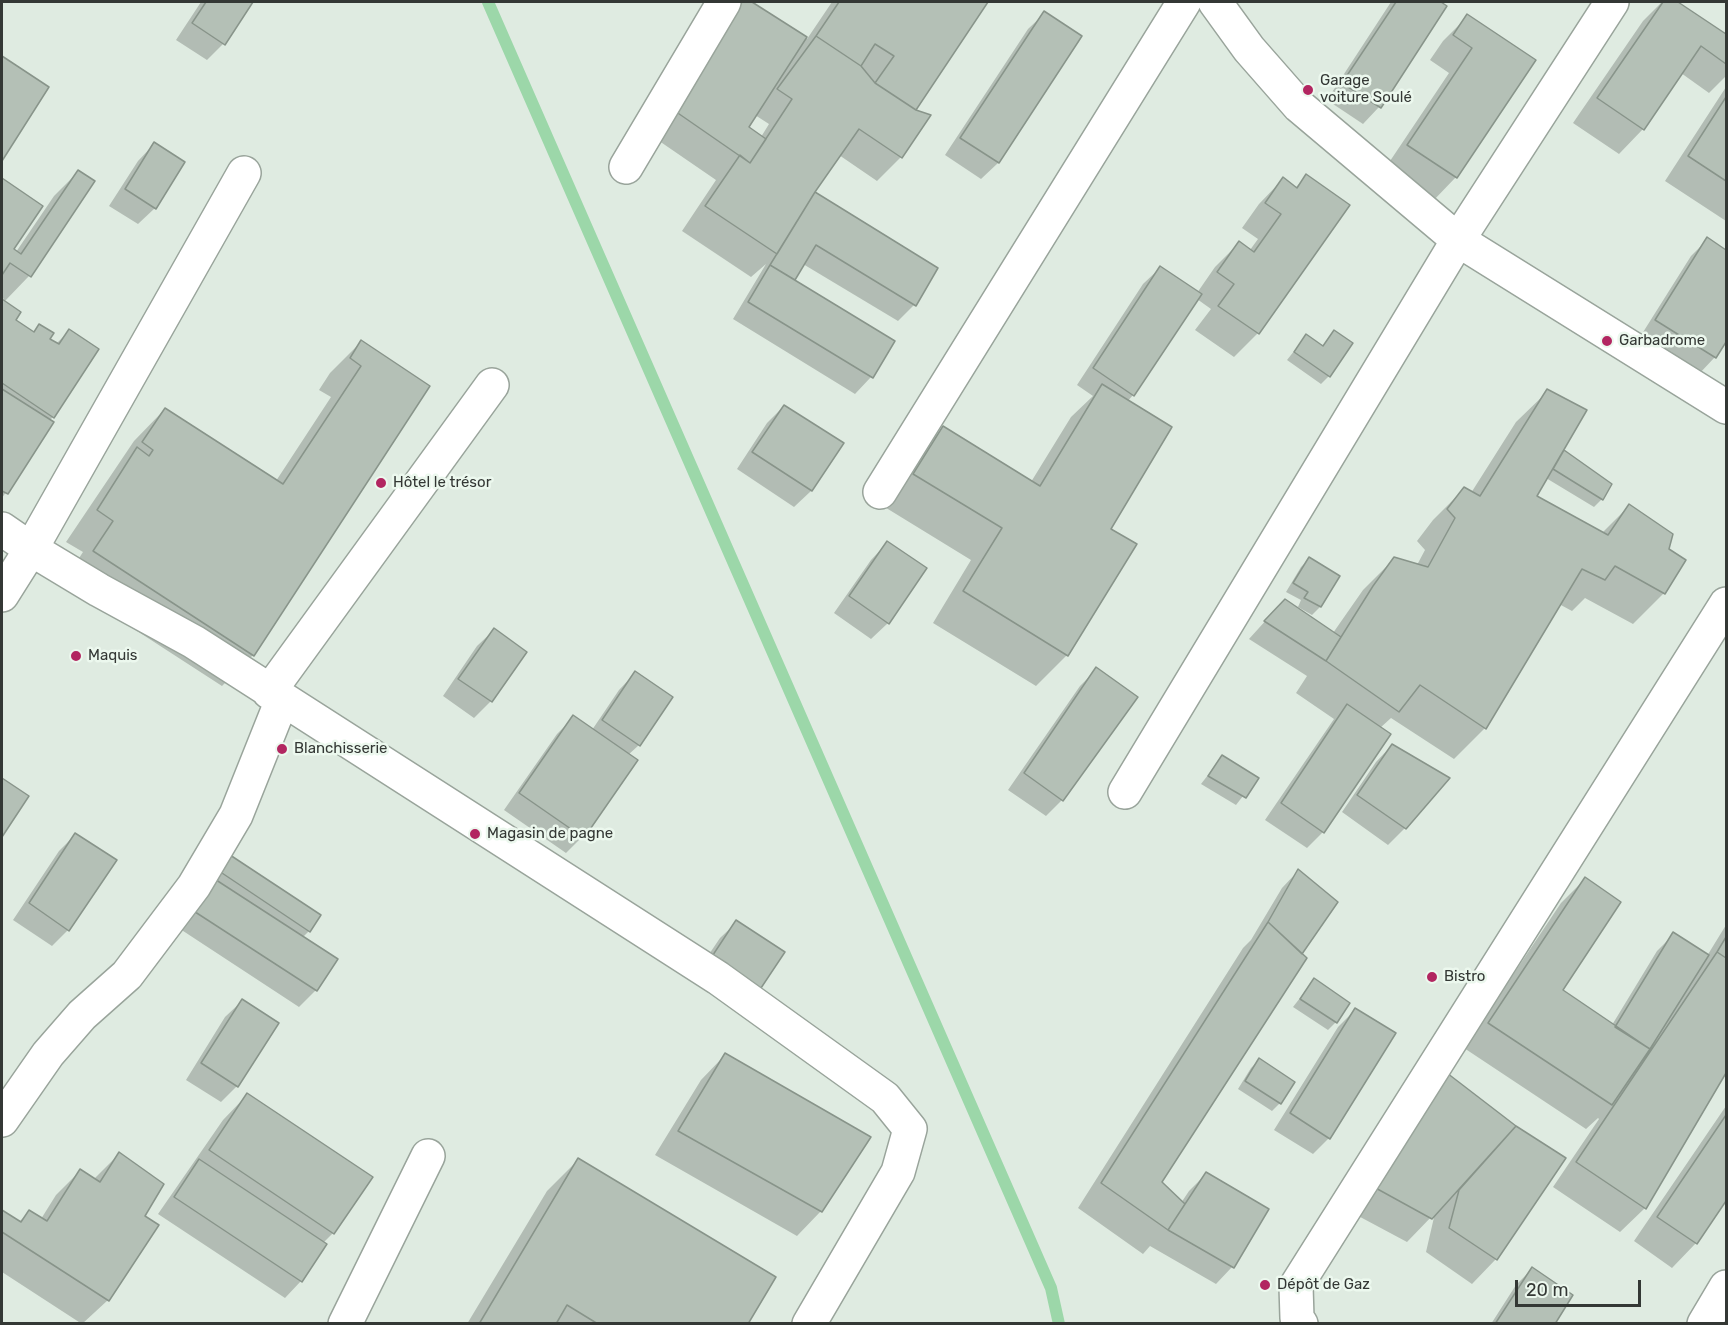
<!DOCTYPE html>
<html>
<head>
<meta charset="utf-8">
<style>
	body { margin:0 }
	#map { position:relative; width:1728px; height:1325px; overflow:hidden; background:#dfebe1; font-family:Rubik,sans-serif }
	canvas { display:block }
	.frame { position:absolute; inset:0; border:3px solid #343835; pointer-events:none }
	.scale { position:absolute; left:1515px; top:1280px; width:126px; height:27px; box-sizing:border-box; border:3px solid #343835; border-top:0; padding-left:8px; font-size:18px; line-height:21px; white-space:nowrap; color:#343835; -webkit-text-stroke:4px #ecf8ee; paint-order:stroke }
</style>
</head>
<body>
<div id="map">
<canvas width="1728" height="1325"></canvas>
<div class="frame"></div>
<div class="scale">20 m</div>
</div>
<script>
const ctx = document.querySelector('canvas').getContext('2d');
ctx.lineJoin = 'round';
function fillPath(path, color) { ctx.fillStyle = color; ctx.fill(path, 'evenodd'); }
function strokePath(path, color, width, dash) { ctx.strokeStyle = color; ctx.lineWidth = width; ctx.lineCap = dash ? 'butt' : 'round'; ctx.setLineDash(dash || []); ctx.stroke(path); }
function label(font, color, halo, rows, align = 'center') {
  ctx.font = font + ' Rubik,sans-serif'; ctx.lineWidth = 5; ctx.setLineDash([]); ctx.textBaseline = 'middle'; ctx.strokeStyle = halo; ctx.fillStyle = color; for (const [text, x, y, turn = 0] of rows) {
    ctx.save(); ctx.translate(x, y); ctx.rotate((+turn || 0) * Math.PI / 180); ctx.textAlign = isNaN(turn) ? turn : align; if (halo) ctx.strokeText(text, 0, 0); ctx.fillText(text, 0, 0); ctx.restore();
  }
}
fillPath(new Path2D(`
	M201,2h51l-29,42 -16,16 -31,-20z
	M743,2h6l58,37 25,-37h154l-72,109 -13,46 -24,24 -38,-26 -26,38 101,112 -16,16 -95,-57 -10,17 100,61 -22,35 -16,17 -122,-75 33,-55 -15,13 -69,-46 34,-51 -67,-46 72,-111zM755,115l14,9 -8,13 -14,-9z
	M1391,2h47l7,4 -66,101 -16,17 -36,-24z
	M1662,2h13l51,34v40l-17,17 -28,-20 -38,56 -24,25 -46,-31 70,-102z
	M1045,13l35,24 -82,126 -17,16 -36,-24 83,-126z
	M1468,16l66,44 -78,117 -24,25 -48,-32 65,-97 -19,-13 13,-19z
	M2,58l45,29 -45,71z
	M1726,87v134l-61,-40z
	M154,144l1,64 -17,16 -29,-18 29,-45z
	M78,172l-49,104 -25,26 10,18 18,13 7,-7 9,14 8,4 13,-13 -16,86 -4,4 3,2 -50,75v-196l2,-3 -2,-1v-119l39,27 -29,43 4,3 38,-56z
	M1307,176l-49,157 -24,24 -39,-27 16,-21 -14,-10 -64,96 -6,7 -18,127 -42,126 -31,31 -103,-63 38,-63 -88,-54 29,-47 31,-31 88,54 40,-65 22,-21 -16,-11 66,-101 17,-16 37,25 18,-26 24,-24 11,7 8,-11 -16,-11 17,-24 24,-25 12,9z
	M1708,239l18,12v88l-11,18 -16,17 -59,-37 51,-81z
	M1334,332l-5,44 -8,8 -34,-24 19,-24 16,11z
	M361,342l67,44 -175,269 -31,31 -159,-103 20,-31 -17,-10 68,-101 31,-32 111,72 55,-84 -12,-7 11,-17z
	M1548,391l14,59 48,34 -8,15 -8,8 -48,-29 -11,19 67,36 27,-27 39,44 -4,43 -31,31 -48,-26 -13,13 -13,-7 -74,124 -31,31 -63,-41 -11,10 -57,104 -16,16 -42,-28 69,-101 -38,-26 11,-17 -58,-37 19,-21 65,15 30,-43 32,-32 22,7 8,-15 -8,-9 16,-21 31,-31 7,4 45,-71z
	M784,406l58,38 -31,47 -17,16 -57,-38 30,-46z
	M887,543l1,80 -17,16 -37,-26 37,-53z
	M1309,559l29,17 -18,31 -8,8 -14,-8 3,-7 -15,-8 15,-25z
	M494,630l-3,71 -17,17 -31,-22 34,-50z
	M1097,669l-35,131 -16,16 -38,-26 72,-104z
	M635,673l4,72 -11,10 -46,82 -16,16 -62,-43 53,-76 17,-17 18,13 27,-40z
	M1392,745l13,83 -17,17 -46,-33 34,-50z
	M1222,757l35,21 -21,27 -35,-21z
	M2,779l25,18 -25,38z
	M75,835l-7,95 -16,16 -39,-26 46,-69z
	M227,855l82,76 -6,6 33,22 -20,31 -17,17 -125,-82z
	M1298,871l2,83 -140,228 21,21 8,-12 17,-17 61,36 -35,57 -16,17 -66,-38 -7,8 -65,-46 165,-260 8,-8 31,-52z
	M1585,879l-25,112 52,34 45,-74 17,-17 33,22 19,-31v145l-81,138 -25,24 -67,-45 46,-68 -1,-1 -12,11 -122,-81 97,-145z
	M737,922l17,74 -17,16 -46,-31 29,-43z
	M1314,980l22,42 -8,8 -35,-23z
	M242,1001l-5,85 -16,16 -35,-22 39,-63z
	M1355,1010l-26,128 -16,16 -39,-24 64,-103z
	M725,1055l96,156 -24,25 -142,-81 46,-75z
	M1259,1060l34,22 -13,21 -8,8 -34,-22 13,-21z
	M1447,1075l69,52 -20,132 -24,25 -46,-32 9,-39 -28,29 -58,-31z
	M247,1095l86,138 -10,10 -22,38 -16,17 -127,-84 65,-94z
	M1726,1106v93l-30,44 -24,25 -38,-27z
	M119,1154l23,62 -34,84 -26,24 -80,-52v-61l17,11 10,-10 12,7 15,-24 24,-24 14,8z
	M578,1160l169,164h-280l80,-133z
	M1532,1269l21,55h-62l25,-39z`), '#0003');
strokePath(new Path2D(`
	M488,2l563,1286 8,36`), '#9cd7a9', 12);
const building = new Path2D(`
	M206,2h47l-28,43 -33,-22z
	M742,2h10l55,35 -58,90 17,12 -16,24 -78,-54z
	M839,2h149l-72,108 -41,-27 19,-27 -19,-12 -14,22 -45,-30z
	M1396,2h45l6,4 -66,102 -39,-25z
	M1663,2h15l48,32v30l-25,-18 -57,84 -47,-32z
	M1044,11l38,25 -83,127 -39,-25z
	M1467,14l69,46 -79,118 -50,-33 65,-97 -19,-13z
	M816,36l45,30 14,17 41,27 15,5 -29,43 -43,-29 -44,63 -38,62 -72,-48 35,-51 10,8 42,-64 -15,-10z
	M2,56l47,31 -47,74z
	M1726,97v84l-38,-25z
	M154,142l31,20 -29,47 -31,-20z
	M78,170l17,11 -64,96 -21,-14 -8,12v-97l41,28 -29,43 7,5z
	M1306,174l44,31 -91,129 -41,-28 16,-22 -17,-12 22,-31 15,11 27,-38 -16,-11 18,-26 14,11z
	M815,192l123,76 -22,38 -100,-61 -21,35 -25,-15z
	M1707,237l19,13v92l-10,16 -61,-38z
	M770,265l125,76 -22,37 -125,-76z
	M1160,266l42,28 -68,102 -41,-28z
	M2,299l19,13 -5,8 18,12 5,-8 15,9 -4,6 9,5 10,-15 30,20 -45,69 -52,-35z
	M1334,330l19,13 -23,34 -36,-25 12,-18 17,12z
	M361,340l69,46 -176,270 -161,-105 20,-30 -16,-11 40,-63 12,9 4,-6 -11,-8 23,-34 118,76 78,-118 -11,-8z
	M1102,384l70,43 -61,102 26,15 -69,112 -105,-65 39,-63 -89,-54 30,-48 97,60z
	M2,389l52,33 -46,72 -6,-3z
	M1547,389l40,21 -50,86 71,39 21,-31 44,30 -4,15 17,11 -21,34 -50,-28 -10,14 -23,-11 -96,160 -66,-44 -21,27 -73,-51 47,-75 21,-29 34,10 27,-49 -8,-9 17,-22 16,9z
	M784,405l60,38 -32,48 -60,-39z
	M1564,450l48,34 -9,16 -50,-31z
	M887,541l40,27 -38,56 -40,-28z
	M1309,557l31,19 -19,31 -17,-9 4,-6 -15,-9z
	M1285,599l56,38 -15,24 -62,-40z
	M494,628l33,24 -35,50 -34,-23z
	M1096,667l42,30 -75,104 -39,-28z
	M635,671l38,26 -33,49 -38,-26z
	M1347,704l44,30 -67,99 -43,-30z
	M573,715l65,45 -54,78 -65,-45z
	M1392,744l58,34 -44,51 -49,-34z
	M1222,755l37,23 -13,20 -38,-22z
	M2,778l27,18 -27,41z
	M75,833l42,27 -48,71 -40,-28z
	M227,853l94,62 -11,17 -94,-63z
	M1298,869l40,33 -36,52 -34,-32z
	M210,876l128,83 -21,32 -128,-83z
	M1585,877l36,25 -58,88 87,59 -38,56 -124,-82z
	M736,920l49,32 -30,45 -48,-33z
	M1268,922l39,36 -145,224 23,22 -17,26 -67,-47z
	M1673,932l36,23 -59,94 -35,-22z
	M1726,937v21l-9,-6z
	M1717,952l9,6v115l-80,136 -70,-47z
	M1314,978l36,25 -13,20 -37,-24z
	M242,999l37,24 -41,64 -37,-24z
	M1355,1008l41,25 -66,106 -40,-26z
	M725,1053l146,84 -49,75 -144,-81z
	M1259,1058l36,24 -14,22 -36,-23z
	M1447,1073l69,53 -84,93 -60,-33z
	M247,1093l126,84 -39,57 -125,-84z
	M1726,1115v86l-29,43 -40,-27z
	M1516,1126l50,32 -69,102 -48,-32 10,-38z
	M119,1152l45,32 -19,32 14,9 -50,76 -107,-69v-22l19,12 8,-12 18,11 33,-52 20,13z
	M578,1158l198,119 -28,47h-150l-31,-19 -11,19h-77z
	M199,1159l128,85 -25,38 -128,-85z
	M1206,1172l63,37 -35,59 -66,-38z
	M1532,1267l41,28 -18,29h-60z`);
fillPath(building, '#b4c0b6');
strokePath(building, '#88948a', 1.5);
const street = new Path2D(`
	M1215,2l34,47 50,57 159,134 268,167
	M626,167l98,-165
	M244,173l-213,376 68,41 95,52 524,336 167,120 25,31 -12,43 -89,152
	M880,492l304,-490
	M2,529l29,20 -29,46
	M269,692l223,-307
	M1125,792l333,-552 154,-238
	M2,1120l46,-66 34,-39 45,-40 67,-89 42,-71 46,-115
	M345,1324l83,-168
	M1301,1324l-4,-6 -1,-32 430,-682
	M1704,1324l22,-37`);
strokePath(street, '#99a49b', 36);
strokePath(street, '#fff', 33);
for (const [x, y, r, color] of [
	[1308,90,6,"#b22661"],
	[1607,341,6,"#b22661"],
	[381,483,6,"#b22661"],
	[76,656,6,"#b22661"],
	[282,749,6,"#b22661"],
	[475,834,6,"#b22661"],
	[1432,977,6,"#b22661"],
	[1265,1285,6,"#b22661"]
]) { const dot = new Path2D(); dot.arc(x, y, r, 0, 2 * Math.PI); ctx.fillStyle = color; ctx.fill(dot); strokePath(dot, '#ecf8ee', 2); }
label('15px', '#343835', '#ecf8ee', [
	["Garage",1320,81],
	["voiture Soulé",1320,98],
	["Garbadrome",1619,341],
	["Hôtel le trésor",393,483],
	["Maquis",88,656],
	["Blanchisserie",294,749],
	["Magasin de pagne",487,834],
	["Bistro",1444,977],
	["Dépôt de Gaz",1277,1285]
], 'left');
</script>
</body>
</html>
